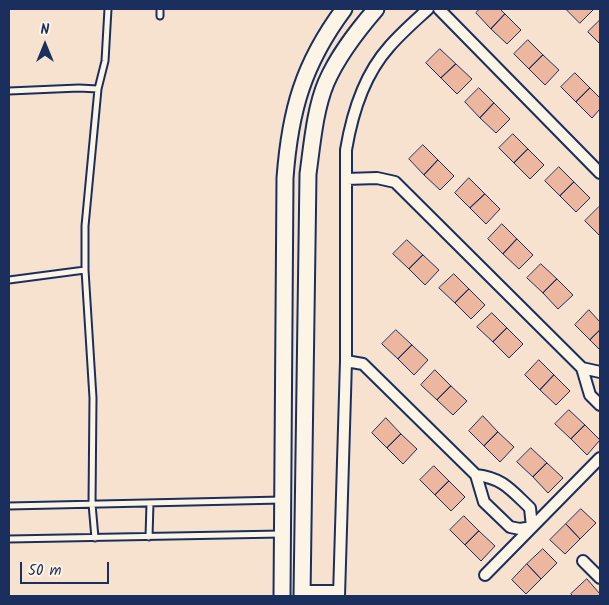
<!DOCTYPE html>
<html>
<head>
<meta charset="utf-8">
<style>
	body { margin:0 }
	#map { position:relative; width:609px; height:605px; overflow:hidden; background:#f7e2d0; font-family:Kalam,sans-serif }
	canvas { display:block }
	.frame { position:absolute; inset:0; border:10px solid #1b2f5e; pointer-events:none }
	.north { position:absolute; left:20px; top:20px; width:50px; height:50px; -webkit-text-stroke:4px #fcf5e5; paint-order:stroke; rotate:0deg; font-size:14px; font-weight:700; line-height:20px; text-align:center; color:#1b2f5e }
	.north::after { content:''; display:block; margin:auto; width:18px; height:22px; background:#1b2f5e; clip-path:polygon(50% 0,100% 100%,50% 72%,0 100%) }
	.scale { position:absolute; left:20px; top:562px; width:89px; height:22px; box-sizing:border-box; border:2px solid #1b2f5e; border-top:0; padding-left:6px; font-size:15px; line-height:18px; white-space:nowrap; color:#1b2f5e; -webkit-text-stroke:4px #fcf5e5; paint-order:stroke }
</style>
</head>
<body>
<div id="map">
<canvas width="609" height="605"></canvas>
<div class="frame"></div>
<div class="north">N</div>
<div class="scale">50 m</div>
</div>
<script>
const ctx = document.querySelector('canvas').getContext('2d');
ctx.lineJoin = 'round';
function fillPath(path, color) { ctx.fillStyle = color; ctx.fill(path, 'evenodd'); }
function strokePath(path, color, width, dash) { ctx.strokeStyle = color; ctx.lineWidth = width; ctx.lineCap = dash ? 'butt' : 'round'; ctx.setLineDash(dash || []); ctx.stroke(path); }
const building = new Path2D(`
	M480,9h20l5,5 -14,15 -15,-16z
	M566,9h28l-14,14z
	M505,14l16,16 -14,14 -16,-15z
	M600,20v24l-12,-12z
	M528,40l15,15 -14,14 -15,-15z
	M440,49l16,15 -15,14 -15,-15z
	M543,55l16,15 -14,15 -16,-16z
	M456,64l16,15 -15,15 -16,-16z
	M575,73l15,15 -14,14 -15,-15z
	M479,88l15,15 -14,15 -15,-16z
	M590,88l10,10v11l-8,9 -16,-16z
	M494,103l16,16 -14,14 -16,-15z
	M513,134l15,15 -14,14 -15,-15z
	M423,145l15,15 -14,15 -15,-16z
	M528,149l16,16 -14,14 -16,-16z
	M438,160l16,16 -14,14 -16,-15z
	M559,167l15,15 -14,14 -15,-15z
	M469,178l16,16 -15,14 -15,-15z
	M574,182l16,16 -14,14 -16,-16z
	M485,194l15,15 -14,15 -16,-16z
	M599,207l1,1v28l-15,-15z
	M502,224l15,15 -14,15 -15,-15z
	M517,239l16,16 -14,14 -16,-15z
	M407,240l16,15 -14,14 -16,-15z
	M423,255l16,15 -14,15 -16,-16z
	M541,264l16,15 -14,14 -16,-15z
	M454,274l15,15 -14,14 -16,-15z
	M557,279l16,16 -15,14 -15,-16z
	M469,289l16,16 -14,14 -16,-16z
	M589,310l11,12v8l-10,10 -15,-15z
	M492,313l15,15 -14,14 -16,-15z
	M507,328l16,16 -14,14 -16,-16z
	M396,330l16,15 -14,14 -16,-15z
	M600,330v20l-10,-10z
	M412,345l16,15 -14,15 -16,-16z
	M539,360l15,15 -14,15 -15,-15z
	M435,370l16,16 -14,14 -16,-15z
	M554,375l16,16 -14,14 -16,-15z
	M451,386l16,15 -14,14 -16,-15z
	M569,410l16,15 -14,14 -16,-15z
	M483,416l15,16 -14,14 -15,-15z
	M386,418l15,16 -14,14 -15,-15z
	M585,425l15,15 -13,15 -16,-16z
	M498,432l16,15 -14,15 -16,-16z
	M401,434l16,15 -14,15 -16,-16z
	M531,448l16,15 -14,14 -16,-15z
	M547,463l16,15 -15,15 -15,-16z
	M434,466l15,15 -14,14 -15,-15z
	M449,481l16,16 -14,14 -16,-16z
	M581,509l15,14 -16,16 -14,-15z
	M464,516l15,15 -14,14 -15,-15z
	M566,524l14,15 -15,15 -15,-14z
	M479,531l16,15 -14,15 -16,-16z
	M543,549l14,14 -16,16 -14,-15z
	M527,564l14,15 -15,15 -14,-14z
	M587,579l13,15 -2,2h-25l-2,-2z`);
fillPath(building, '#ecb69f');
strokePath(building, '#1b2f5e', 1);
const service = new Path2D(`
	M160,9v7
	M9,91l70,-3 19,1 7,-28 3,-52
	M9,280l76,-10
	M9,506l273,-6
	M149,537l1,-34
	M95,538l-3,-34 1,-106 -8,-128v-44l13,-137
	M9,539l272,-5`);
const minor = new Path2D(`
	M439,9l161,164
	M346,179l31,-1 18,4 187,186 8,27 10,10
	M346,361l17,3 113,111 8,27 26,25 10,2 12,-2 -2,-19c-19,-18 -27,-30 -54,-33
	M582,368l18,4
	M583,561l17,17
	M485,575l115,-117
	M302,591h37
	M339,596l7,-235v-211c6,-36 18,-75 43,-103 12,-14 26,-26 39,-38`);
const secondary = new Path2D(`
	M282,596l3,-418c5,-67 18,-114 59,-169
	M302,596l6,-422c4,-29 7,-65 18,-91 12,-28 31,-52 50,-74`);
strokePath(service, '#1b2f5e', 9);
strokePath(minor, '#1b2f5e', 14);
strokePath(secondary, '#1b2f5e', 19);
strokePath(service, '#fcf5e5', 5);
strokePath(minor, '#fcf5e5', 10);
strokePath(secondary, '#fcf5e5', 15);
</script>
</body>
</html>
